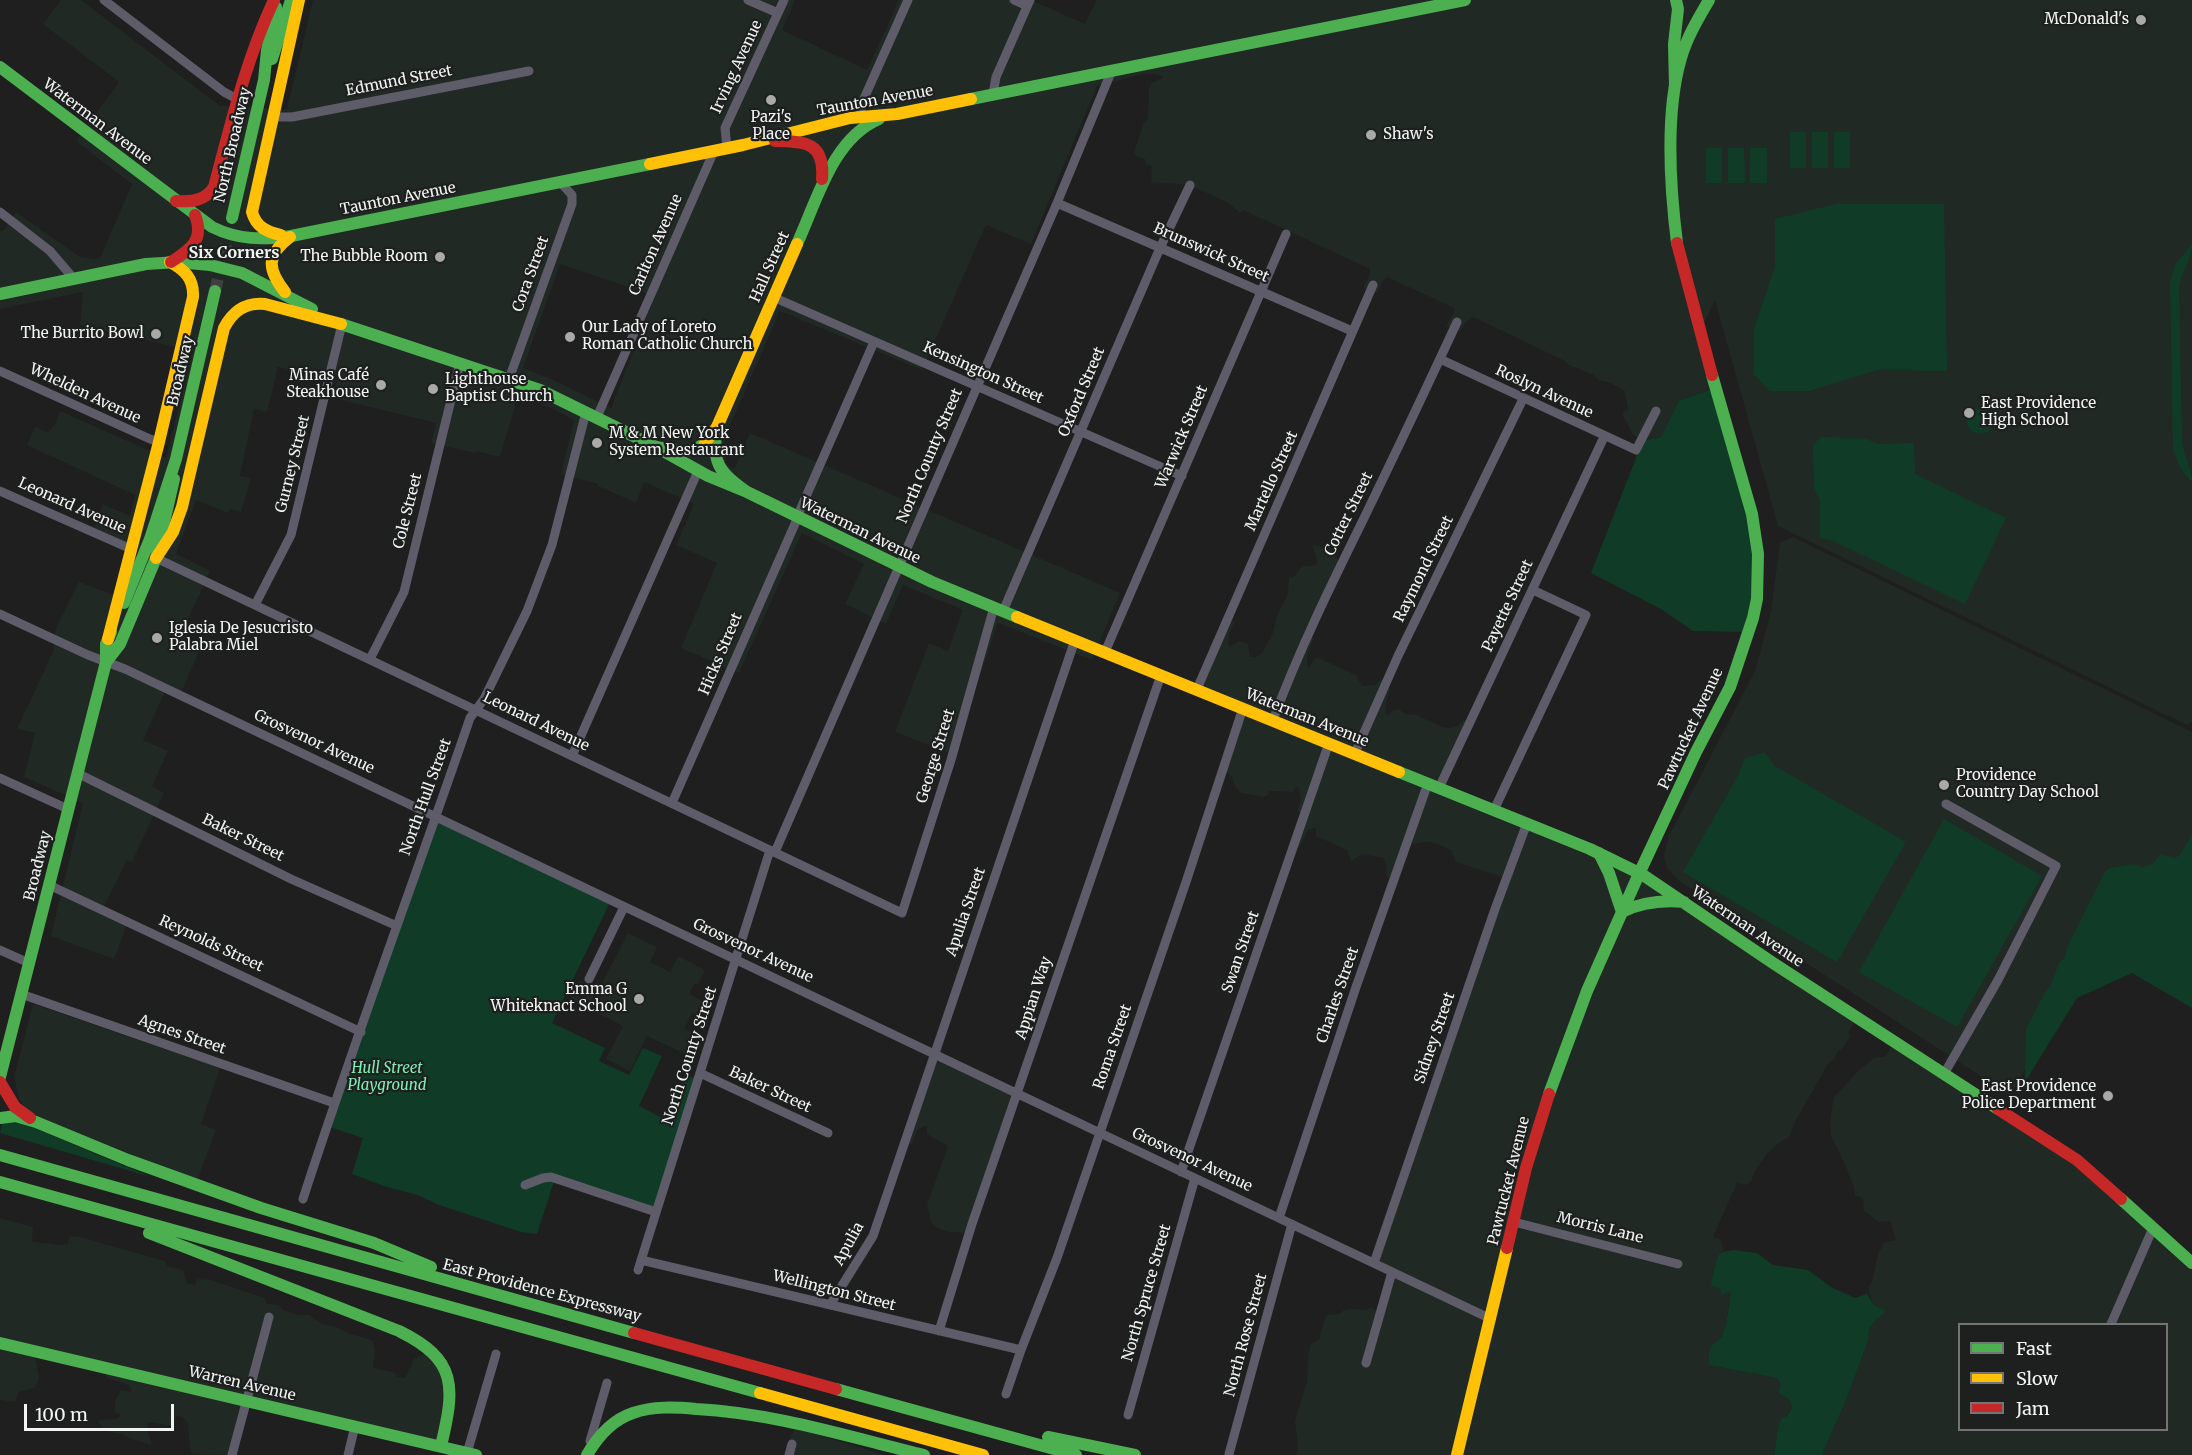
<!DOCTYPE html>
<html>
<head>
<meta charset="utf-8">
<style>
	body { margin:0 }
	#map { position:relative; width:2192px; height:1455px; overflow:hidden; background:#1e1f1e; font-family:Merriweather,serif }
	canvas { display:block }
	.legend { position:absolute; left:1958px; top:1323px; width:210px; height:108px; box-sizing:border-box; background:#1d201e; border:2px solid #727573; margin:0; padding:8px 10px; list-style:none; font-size:18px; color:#f2f4f3 }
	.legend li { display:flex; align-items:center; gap:12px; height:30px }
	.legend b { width:30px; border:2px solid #727573 }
	.scale { position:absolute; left:24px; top:1404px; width:150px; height:27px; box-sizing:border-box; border:3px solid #f2f4f3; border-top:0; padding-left:8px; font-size:18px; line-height:21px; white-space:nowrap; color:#f2f4f3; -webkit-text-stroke:4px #1d201e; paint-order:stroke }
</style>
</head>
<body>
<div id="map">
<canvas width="2192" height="1455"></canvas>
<ul class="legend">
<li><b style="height:8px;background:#4caf50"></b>Fast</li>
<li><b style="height:8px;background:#ffc107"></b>Slow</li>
<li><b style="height:8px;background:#c62828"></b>Jam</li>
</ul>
<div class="scale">100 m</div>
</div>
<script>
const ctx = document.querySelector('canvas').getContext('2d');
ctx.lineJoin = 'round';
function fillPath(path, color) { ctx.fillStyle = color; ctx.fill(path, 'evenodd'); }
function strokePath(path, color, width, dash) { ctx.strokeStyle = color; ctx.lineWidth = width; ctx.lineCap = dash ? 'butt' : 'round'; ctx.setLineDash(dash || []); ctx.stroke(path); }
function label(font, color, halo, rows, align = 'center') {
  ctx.font = font + ' Merriweather,serif'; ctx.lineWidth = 4.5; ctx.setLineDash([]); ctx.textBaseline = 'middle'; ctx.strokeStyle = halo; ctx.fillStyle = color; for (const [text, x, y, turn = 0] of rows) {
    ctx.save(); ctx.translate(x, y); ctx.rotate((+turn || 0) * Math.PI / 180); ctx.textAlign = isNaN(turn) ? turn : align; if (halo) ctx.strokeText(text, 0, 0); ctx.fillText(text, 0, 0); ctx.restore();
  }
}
fillPath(new Path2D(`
	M61,0h20l139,106 67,3 26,-109h482l-13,30 85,40 32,-70h132l54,24 11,-24h1096v721l-4,4 -20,-9 -390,-190 -63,-226 -12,26 17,60 -41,15 -18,36 -21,2 -7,-4 -11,-22 6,-3 -3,-19 -17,-9 -10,-2 -4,-5 -25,-10 -6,-5 -90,-43 -8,6 -5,9 -3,-1 -11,-5 8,-14v-4l-67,-31 -3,2 -7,14 -4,-1 -10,-4 7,-14v-5l-127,-59 -3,3 -12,-10 -32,-15 -3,2 -3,-5 -39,-3 1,-16 -6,-2 -1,-5 -9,-3 -2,-4 10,-30 4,-3 1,-31 3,-5 11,-5 -1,-2 -8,-2h-10l-47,12 -66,158 -45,-19 -64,145 -142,-59 -55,126 -2,12 4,15 7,6 16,-37 370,160 -28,67 -94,-37 -45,131 -58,-22 34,-89 19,8 15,-41 -60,-25 -17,39 -41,-20 19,-40 -62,-31 -63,140 -58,-25 36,-85 -41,-18 18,-41 -50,-22 -8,21 -38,-17v-2l-37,-10 13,-54 -29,-15 -27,-9 -18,61 -24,-6 -1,2 -44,-10 5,-20 -103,-25 4,-17 -59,-14 -11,45 -13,-3 -14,67 11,2 -10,34 -11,-3 -1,3h-4l-29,-12 -20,54 34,17 -29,64 21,10 -22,50 -14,-6 -23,51 25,11 -16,35 12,7 -32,69 -5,-2 -24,49 25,12 -14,38 -63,-23 32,-133 -59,-26 11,-44 -18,-4 36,-77 3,-24 23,-46 51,19 19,-46 -56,-24 10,-27 27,12 5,-21 -108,-50 8,-18 13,5 7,-7 5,-14 106,47 27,-107 -113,-26 3,-33 -83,17v-78h3l13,-19 64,45 16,2 4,-1 32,-74 -56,-43 43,-59 -76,-58zM560,264l95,32 -44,112 -62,-30 -26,-10z
	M1793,537l399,195v126l-61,32 -121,205 -332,-215 -11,-12 -3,-12 4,-18 87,-167 16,-60 9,-68z
	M1312,545l17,3 5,4 6,12 -34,74h8l-7,17v10l2,3 5,-9 5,-1 37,17 6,11 13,-1 6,-6 4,4 -1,5 6,1 -4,14v11l2,2 5,-6 6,-1 6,5 12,1 25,12 9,1 8,-3 4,-6 5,5 -28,60 197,81 220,155 -8,11 1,6 -7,11 -6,4 -2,7 -7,5 -31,54 -9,20 -10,5 -10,10 -14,20 -3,9 -5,3 -9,-2 -24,54 7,2 4,10 -6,6 -7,27 20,11 -5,31 -5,14 -5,5 -7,22 68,13 4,7 -3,6 2,3 10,6 2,8 -14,20 -4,27h-478l2,-10 -3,-24 12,-40 1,-26 3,-11 8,-4 7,-25 14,-1 4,-4 7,-1 16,1 4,-3 7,5 12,-38 -14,-7 129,-389 -49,-16 -5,-12 -16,-7 -10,-1 -12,2 -3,-6 -16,38 -7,1 -1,-13 -3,-6 -21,-4 -11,7 -4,-11 -31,-14v-9l-8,3 -9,18 -5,-6 9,-29 -6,-2 4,-12 -2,-11 -3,-1 -3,5 -23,-1 -3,5 -4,1 -22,-4 -5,-5 -5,-12 -8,-8 18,-58 -45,-19 30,-69 9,-1 -6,14 -1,8 2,4 9,-6 9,3 2,13h6l6,-4 11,-20 3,-15 12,-24 1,-16 6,-2 7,-10 15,-1 -1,-9z
	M628,933l29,14 -7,15 20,10 8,-16 27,14 -7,15 -3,-2 -6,11 17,9 -7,13 -7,-3 -8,15 11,6 -10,20 -38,-18 -17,35 -24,-12 17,-33 -53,-27 9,-19 20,9z
	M33,1004l187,64 -19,56 15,6 -19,51 -167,-68 -11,-14 -5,-22z
	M1894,1042l217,146 81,74v193h-370l25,-57 21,-57 1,-12 8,-11 -1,-12 -4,-3 -4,-16 4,-5 6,-28 6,-11 12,-3 -6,-19 -11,1 -15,-11 -1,-13 -8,-2 -1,-9 -15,-36 -8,-14 -1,-15 2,-14 2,-11 26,-28 14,-11 12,-2zM1960,1324h206v106h-206z
	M932,1057l83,39 -47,137 -20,-1 -12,-5 -5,-5 -4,-17 21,-59 -21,-12v-9l-9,4 -6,15 -3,1 -3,-6z
	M0,1218l33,9 -1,14 3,1 27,3 5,-1 3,-8 10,1 85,24 2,5 16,4 4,13 8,2 2,-6 14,1 54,18 2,6 11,1 5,5 16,5h10l13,9 14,3 12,6 24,7 3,9 -2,19 20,4 5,5 7,1 9,-19 15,-7 15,26 -5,70 -193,-44 -15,51 -38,-1 -3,-4 -2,-26 -3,-5 -6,-3h-3l-3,10 -25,-4 -1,8 5,15 -20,-6 -8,-4 -21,-5 -5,-10 19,-1 4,-4 -6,-3v-11l6,-11 10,2 -2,-7 -22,-7 -1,-2 2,-3 -73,-18 4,23 -4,10 -16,4 -4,10 -15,-2z
	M797,1428l87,27h-96l3,-9 -2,-6 2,-5z`), '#212924');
fillPath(new Path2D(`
	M1790,132h16v36h-16z
	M1812,132h16v36h-16z
	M1834,132h16v36h-16z
	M1706,148h16v35h-16z
	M1728,148h16l1,35h-17z
	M1750,148h17v35h-17z
	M1836,204h108l3,167 -70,-1 -68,21h-39l-16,-17v-45l21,-62v-48z
	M2192,244c0,16 -11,27 -13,44l3,152c1,16 10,27 10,42l-11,-13 -8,-19 -3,-168 5,-17z
	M1720,386l39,155 -9,91 -57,-1 -32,-22 -70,-36 52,-133 18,-3 18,-36z
	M1967 421a13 13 0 1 1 26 0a13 13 0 1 1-26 0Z
	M1821,437l43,1 14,6 36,-1 1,31 91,44 -41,86 -134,-64 -11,-2v-38l-6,-12 -1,-43z
	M1763,753l3,1 9,12 131,76 -69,120 -154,-90 55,-96 7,-18z
	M1944,819l98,57 -85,151 -98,-55z
	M434,821l177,79 -59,123 53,25 -6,13 30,14 14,-27 19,8 -23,50 25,13 21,-44 13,4 -42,134 -101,-35 -18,56 -16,-2 -82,-27 -21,-10 -31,-8 -35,-13 11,-36 -36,-12z
	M2192,834v174l-60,-35 -55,25 -52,84 1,-53 19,-36 6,-8 8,-22 6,-6 2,-9 38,-76 4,-4 25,-4 7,3 12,-3 7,-10 15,4 5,-3z
	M15,1120l136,57 -151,-44 3,-12z
	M1734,1250l23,3 16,12 35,5 23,17 24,11 12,-4 7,11 11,5 -2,4 -6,4 -8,11 -1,12 -21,57 -25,57h-48l4,-27 3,-9 6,-3 5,-8 -2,-8 -10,-6 -2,-3 3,-6 -4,-7 -68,-13v-14l3,-6 9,-7 5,-14 5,-31 -3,-2 -6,4 -2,-7 -8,-2 -1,-4 7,-27 4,-3z`), '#103c27');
strokePath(new Path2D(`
	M215,291l15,-63`), '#3e3f3e', 12, [12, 6]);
strokePath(new Path2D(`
	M104,0l120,92 13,7
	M748,0l30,13
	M1014,0l13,6
	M993,94l3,-17 34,-77
	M275,117h17l237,-46
	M860,117l2,-14 46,-103
	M727,148l-2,-20 59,-128
	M1057,203l295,128
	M0,212l50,39 24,28
	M773,297l409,179
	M1440,359l196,91 20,-39
	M0,371l150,68 9,3
	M509,379l63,-175v-9l-12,-13
	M597,417l117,-266
	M0,491l131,58
	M797,517l77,-175
	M156,558l746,355 49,-153 43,-153
	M255,605l36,-70 51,-211
	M1003,611l157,-363 30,-63
	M0,614l88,41 37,14 1366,650
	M1105,652l181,-418
	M370,659l34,-67 56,-229
	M1197,689l176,-404
	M1273,720c26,-70 59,-137 92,-204 31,-64 62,-129 92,-194
	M1355,753l43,-97 125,-257
	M572,756l126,-285
	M77,773l214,106 106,47
	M0,778l68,31
	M1439,788l165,-351
	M672,803l126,-286
	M1494,810l92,-195 -53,-25
	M775,852l282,-649 55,-133
	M49,885l312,147
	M0,950l29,13
	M589,979l35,-72
	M21,994l313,109
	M700,1073l128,60
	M1944,1074l54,-94 58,-114 -110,-62
	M1181,1172l148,-429
	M525,1185l18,-7 8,-1 105,35
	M303,1199c52,-161 112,-320 167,-481l14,-19 43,-88 25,-66 34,-133
	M1279,1218l76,-228 73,-207
	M1514,1222l164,42
	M641,1260l380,90
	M1374,1263l121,-354 32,-86
	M638,1270l132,-420
	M830,1305l43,-69 202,-596
	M2111,1324l42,-96
	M939,1331l33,-107 189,-549
	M1366,1363l26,-91
	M1006,1394l15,-44 36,-92 129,-376 57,-174
	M1128,1415l67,-237
	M590,1441l17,-58
	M467,1453l29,-99
	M1229,1454l63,-230
	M232,1455l37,-138
	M348,1455l7,-29
	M789,1455l3,-11`), '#5f5c69', 9);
strokePath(new Path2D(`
	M272,59l19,-59
	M0,67l212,160c26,13 51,13 79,9l359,-72
	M1675,86l-1,-42 4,-35 -2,-9
	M971,99l494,-99
	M232,218l32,-138 3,-30 9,-43
	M1677,243c-7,-56 -12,-130 4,-185 6,-21 17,-39 28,-58
	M797,244c20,-43 35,-105 82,-125
	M0,294l146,-30 32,-2 32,3 32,8 70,36
	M341,324l199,66 116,57 27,5 15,-4 7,-5
	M717,427c-6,35 2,46 30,65
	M665,452l43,24 39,16 185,90 85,35
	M124,603l26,-64 26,-80 39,-168
	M106,662l14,-18 36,-86 18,-79
	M1399,772l191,77 53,26 130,88 225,146
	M1599,853l10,20 13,39c20,-10 40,-12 62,-10
	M0,1077l106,-415v-18l5,-12
	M1549,1094l38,-103 51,-115 58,-124 34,-65 23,-69 4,-19 1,-45 -6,-40 -40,-139
	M0,1118l16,-2 20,6 92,38 133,48 113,35 57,24
	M0,1155l634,178
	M0,1182l760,211
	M2121,1199l71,64
	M149,1233l250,98c59,29 56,56 42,115
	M0,1343l476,112
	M836,1389l240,66
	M1048,1437l87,18
	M587,1455c11,-19 25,-35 46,-42 20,-7 42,-6 63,-4 78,4 153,28 228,46`), '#4caf50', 12);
strokePath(new Path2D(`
	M650,164l93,-19 107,-27 47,-4 74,-15
	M281,235c-14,-3 -25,-8 -29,-23l47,-212
	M285,292c-18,-23 -19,-37 5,-55
	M705,443l12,-16 80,-183
	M156,558l17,-26 9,-25 42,-179c9,-17 21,-26 41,-24l76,20
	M1017,617l382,155
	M108,639l51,-197 34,-145c1,-18 -8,-27 -23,-35
	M760,1393l223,62
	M1457,1455l50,-207`), '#ffc107', 12);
strokePath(new Path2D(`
	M775,141c31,0 50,2 47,38
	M176,201c16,1 29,0 38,-14 17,-64 32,-127 60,-187
	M1677,243l35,132
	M171,262c19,-12 34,-22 24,-47
	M0,1082l15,25 15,11
	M1998,1109l79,51 44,39
	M1507,1248l19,-80 23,-74
	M634,1333l202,56`), '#c62828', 12);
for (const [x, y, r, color] of [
	[2141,20,6,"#a8a9a8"],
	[771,100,6,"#a8a9a8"],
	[1371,135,6,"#a8a9a8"],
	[440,257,6,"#a8a9a8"],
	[156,334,6,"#a8a9a8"],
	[570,337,6,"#a8a9a8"],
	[381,385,6,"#a8a9a8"],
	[433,389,6,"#a8a9a8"],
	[1969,413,6,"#a8a9a8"],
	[597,443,6,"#a8a9a8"],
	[157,638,6,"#a8a9a8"],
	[1944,785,6,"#a8a9a8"],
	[639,999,6,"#a8a9a8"],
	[2108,1096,6,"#a8a9a8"]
]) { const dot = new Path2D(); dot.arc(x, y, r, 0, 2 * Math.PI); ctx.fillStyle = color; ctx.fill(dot); strokePath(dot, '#1d201e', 2); }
label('15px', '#f2f4f3', '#1d201e', [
	["McDonald's",2129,20,"right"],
	["Pazi's",771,118,"center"],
	["Place",771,135,"center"],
	["Shaw's",1383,135],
	["The Bubble Room",428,257,"right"],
	["Our Lady of Loreto",582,328],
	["Roman Catholic Church",582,345],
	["The Burrito Bowl",144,334,"right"],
	["Minas Café",369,376,"right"],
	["Steakhouse",369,393,"right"],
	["Lighthouse",445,380],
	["Baptist Church",445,397],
	["East Providence",1981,404],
	["High School",1981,421],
	["M & M New York",609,434],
	["System Restaurant",609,451],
	["Iglesia De Jesucristo",169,629],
	["Palabra Miel",169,646],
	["Providence",1956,776],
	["Country Day School",1956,793],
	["Emma G",627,990,"right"],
	["Whiteknact School",627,1007,"right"],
	["East Providence",2096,1087,"right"],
	["Police Department",2096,1104,"right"]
], 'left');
label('15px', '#f2f4f3', '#1d201e', [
	["Irving Avenue",737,67,-65],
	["Edmund Street",399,81,-11],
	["Taunton Avenue",875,101,-10],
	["Waterman Avenue",97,122,37],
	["North Broadway",233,145,-77],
	["Taunton Avenue",398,199,-11],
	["Carlton Avenue",656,245,-66],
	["Brunswick Street",1211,253,24],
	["Hall Street",770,267,-66],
	["Cora Street",531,274,-70],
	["Broadway",181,371,-77],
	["Kensington Street",983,373,24],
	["Oxford Street",1082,392,-67],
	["Roslyn Avenue",1544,392,25],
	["Whelden Avenue",85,394,25],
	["Warwick Street",1182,437,-67],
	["North County Street",930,456,-67],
	["Gurney Street",293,464,-76],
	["Martello Street",1272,481,-66],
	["Leonard Avenue",72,506,24],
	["Cole Street",408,511,-76],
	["Cotter Street",1349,514,-64],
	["Waterman Avenue",860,531,26],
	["Raymond Street",1424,569,-64],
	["Payette Street",1508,606,-65],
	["Hicks Street",721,654,-67],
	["Waterman Avenue",1307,718,22],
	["Leonard Avenue",536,722,26],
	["Pawtucket Avenue",1691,729,-65],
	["Grosvenor Avenue",314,742,25],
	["George Street",936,756,-73],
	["North Hull Street",426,797,-70],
	["Baker Street",243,838,26],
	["Broadway",38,866,-76],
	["Apulia Street",966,912,-71],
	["Waterman Avenue",1747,927,34],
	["Reynolds Street",211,944,25],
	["Grosvenor Avenue",753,951,25],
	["Swan Street",1241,952,-71],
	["Charles Street",1338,995,-71],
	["Appian Way",1034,998,-72],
	["Agnes Street",182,1035,19],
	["Sidney Street",1435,1038,-71],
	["Roma Street",1113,1047,-71],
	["North County Street",690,1056,-72],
	["Baker Street",770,1090,25],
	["Grosvenor Avenue",1192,1160,25],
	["Pawtucket Avenue",1509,1181,-76],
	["Morris Lane",1600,1228,14],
	["Apulia",849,1244,-61],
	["East Providence Expressway",542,1291,15],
	["Wellington Street",834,1291,14],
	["North Spruce Street",1147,1293,-74],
	["North Rose Street",1246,1335,-75],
	["Warren Avenue",242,1384,13]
]);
label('italic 15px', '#7ff0b3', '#1d201e', [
	["Hull Street",387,1069],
	["Playground",387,1086]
]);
label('bold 16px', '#f2f4f3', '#1d201e', [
	["Six Corners",234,253]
]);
</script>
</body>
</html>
